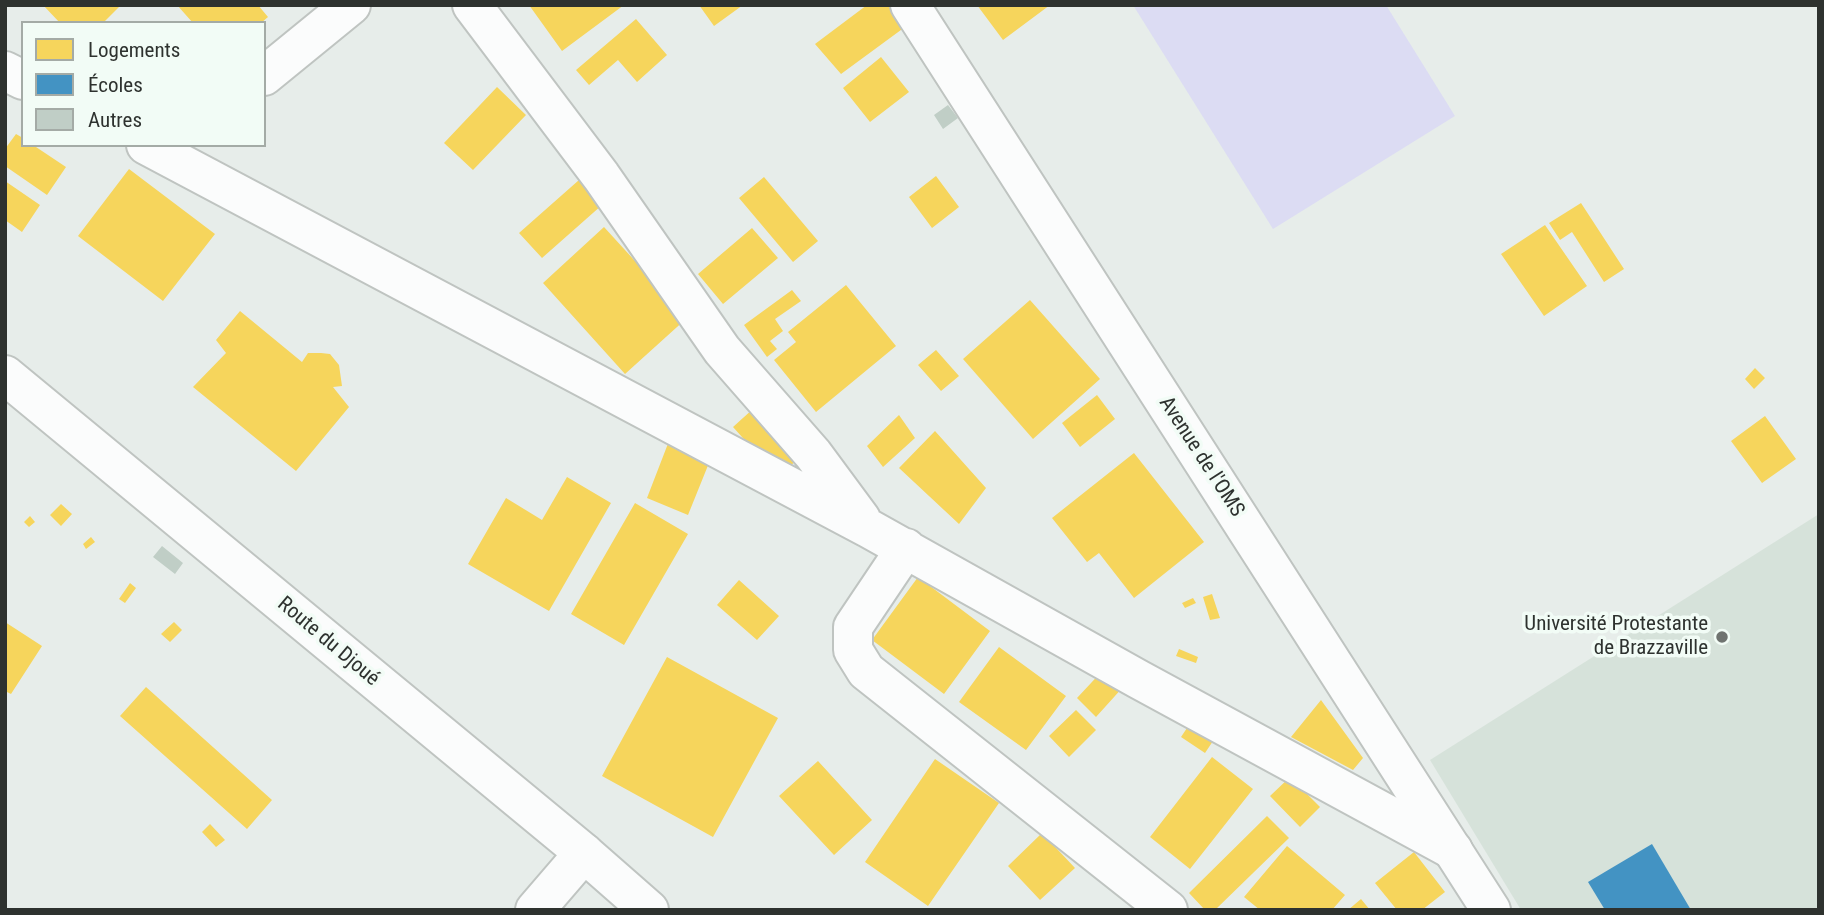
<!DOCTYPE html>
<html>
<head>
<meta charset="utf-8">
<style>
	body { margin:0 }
	#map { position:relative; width:1824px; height:915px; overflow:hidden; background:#e7edea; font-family:"Roboto Condensed",sans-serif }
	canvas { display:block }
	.frame { position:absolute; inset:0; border:7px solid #2e322f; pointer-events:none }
	.legend { position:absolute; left:21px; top:21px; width:245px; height:126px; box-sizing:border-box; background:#f2fcf6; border:2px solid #a4aba6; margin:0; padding:9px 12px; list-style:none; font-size:21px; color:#2e322f }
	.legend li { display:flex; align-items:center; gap:14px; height:35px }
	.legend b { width:35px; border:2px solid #a4aba6 }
</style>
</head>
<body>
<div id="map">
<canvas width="1824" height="915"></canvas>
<div class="frame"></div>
<ul class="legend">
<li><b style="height:19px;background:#f6d55c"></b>Logements</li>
<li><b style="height:19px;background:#4393c3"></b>Écoles</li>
<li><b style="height:19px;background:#c0cec6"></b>Autres</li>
</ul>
</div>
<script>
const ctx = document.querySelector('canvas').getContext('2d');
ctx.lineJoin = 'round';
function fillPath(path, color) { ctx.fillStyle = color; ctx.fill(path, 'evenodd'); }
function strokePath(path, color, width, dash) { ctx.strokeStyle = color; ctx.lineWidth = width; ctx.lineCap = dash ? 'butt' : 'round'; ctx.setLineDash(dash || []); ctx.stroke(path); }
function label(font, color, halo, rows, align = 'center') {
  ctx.font = font + ' "Roboto Condensed",sans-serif'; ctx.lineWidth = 7; ctx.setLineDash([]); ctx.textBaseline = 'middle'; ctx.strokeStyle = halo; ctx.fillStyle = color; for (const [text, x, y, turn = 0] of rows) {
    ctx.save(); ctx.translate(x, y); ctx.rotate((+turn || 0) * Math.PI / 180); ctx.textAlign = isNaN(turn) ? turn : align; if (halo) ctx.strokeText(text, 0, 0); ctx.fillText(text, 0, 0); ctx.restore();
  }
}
fillPath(new Path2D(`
	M1819,514v396h-298l-91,-150z`), '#d6e2da');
fillPath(new Path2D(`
	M1133,5h253l69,111 -182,113z`), '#dcdcf3');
fillPath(new Path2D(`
	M43,5h78l-18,18h-43z
	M177,5h81l10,12 -7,6h-68z
	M529,5h95l-62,46z
	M699,5h44l-29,21z
	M867,5h22l16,22 -64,47 -26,-30z
	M977,5h73l-47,35z
	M636,19l31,36 -30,27 -19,-22 -29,25 -13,-15z
	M881,57l28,35 -39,30 -27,-34z
	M497,87l29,28 -53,55 -29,-27z
	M16,134l7,4v7h10l33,22 -19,28 -42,-29v-17z
	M129,169l86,65 -52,67 -85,-65z
	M936,176l23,31 -27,21 -23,-31z
	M764,177l54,64 -25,21 -54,-64z
	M579,180l23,25 -60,53 -23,-25z
	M5,181l35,24 -18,27 -17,-12z
	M1581,203l43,66 -20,13 -32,-50 -12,8 -11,-17z
	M1545,225l42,61 -43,30 -43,-62z
	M604,227l83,91 -62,56 -82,-91z
	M752,228l26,30 -55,46 -25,-30z
	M846,285l50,61 -80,66 -42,-52 22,-18 -8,-10z
	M792,290l9,11 -26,18 8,12 -13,10 7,8 -10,8 -23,-32z
	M1030,300l70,79 -67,60 -70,-80z
	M240,311l62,51 6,-9h13l9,1 9,11 3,21 -9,1 16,20 -53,64 -103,-84 33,-34 -10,-13z
	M936,350l23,26 -18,15 -23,-26z
	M1755,368l10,10 -11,11 -9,-10z
	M1097,395l18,24 -35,28 -18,-24z
	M754,408l45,50 -21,19 -45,-50z
	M899,415l16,23 -32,29 -16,-21z
	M1765,416l31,43 -34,24 -31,-42z
	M935,431l51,57 -27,36 -60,-56z
	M669,441l42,17 -23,57 -41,-17z
	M1134,453l70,89 -70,56 -35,-45 -12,9 -35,-44z
	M567,477l44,26 -62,108 -81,-47 38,-66 36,22z
	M635,503l53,31 -64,111 -53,-31z
	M61,504l11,10 -11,12 -11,-11z
	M30,516l5,6 -6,5 -5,-5z
	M91,537l4,5 -9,7 -3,-5z
	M918,577l72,54 -46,63 -72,-54z
	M739,580l40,36 -22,24 -40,-35z
	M130,583l6,5 -11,15 -6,-4z
	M1212,594l8,24 -10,2 -7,-23z
	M1193,598l3,5 -11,5 -3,-5z
	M5,622l37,24 -31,48 -6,-3z
	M174,622l8,8 -12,12 -9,-8z
	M999,647l67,49 -40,54 -67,-48z
	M1179,649l19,8 -2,6 -20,-7z
	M667,657l111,61 -65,119 -111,-61z
	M1105,668l19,18 -28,31 -19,-19z
	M146,687l126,113 -25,29 -127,-113z
	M1321,700l42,58 -10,12 -62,-33z
	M1076,710l20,20 -27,27 -20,-21z
	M1189,725l24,16 -8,12 -24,-16z
	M1212,757l41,32 -63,80 -40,-32z
	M935,759l64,44 -71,103 -63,-44z
	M818,761l54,59 -38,35 -55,-59z
	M1290,777l30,30 -20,20 -30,-31z
	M1267,816l22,22 -74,72h-10l-16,-17z
	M210,824l15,16 -9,7 -14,-15z
	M1042,833l33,35 -35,32 -32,-34z
	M1287,846l58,49 -13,15h-72l-16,-13z
	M1414,852l31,40 -23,18h-25l-22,-27z
	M1361,899l9,11h-22z`), '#f6d55c');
fillPath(new Path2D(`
	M1652,844l39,66h-86l-17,-28z`), '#4393c3');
fillPath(new Path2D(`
	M948,105l10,13 -15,11 -9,-14z
	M162,546l21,17 -8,11 -22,-17z`), '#c0cec6');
const street = new Path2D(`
	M472,5l129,171 121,174 91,104 48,65
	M5,71l18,9
	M264,76l87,-71
	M146,145l722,383 270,151 315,171
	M906,548l-53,79v23l13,21 302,239
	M535,910l49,-57`);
const secondary = new Path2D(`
	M910,5l581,905`);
const primary = new Path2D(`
	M5,375l579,478 65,57`);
strokePath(street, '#bfc4c1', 42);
strokePath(secondary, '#bfc4c1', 42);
strokePath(primary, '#bfc4c1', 42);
strokePath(street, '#fbfcfc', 38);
strokePath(secondary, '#fbfcfc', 38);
strokePath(primary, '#fbfcfc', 38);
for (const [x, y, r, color] of [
	[1722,637,7,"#6f7370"]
]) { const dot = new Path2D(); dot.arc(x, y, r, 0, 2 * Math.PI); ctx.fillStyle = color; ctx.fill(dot); strokePath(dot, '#f2fcf6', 2.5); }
label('21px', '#2e322f', '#f2fcf6', [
	["Avenue de l'OMS",1201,457,57],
	["Route du Djoué",328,642,40]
]);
label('21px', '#2e322f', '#f2fcf6', [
	["Université Protestante",1708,625],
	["de Brazzaville",1708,649]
], 'right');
</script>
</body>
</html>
